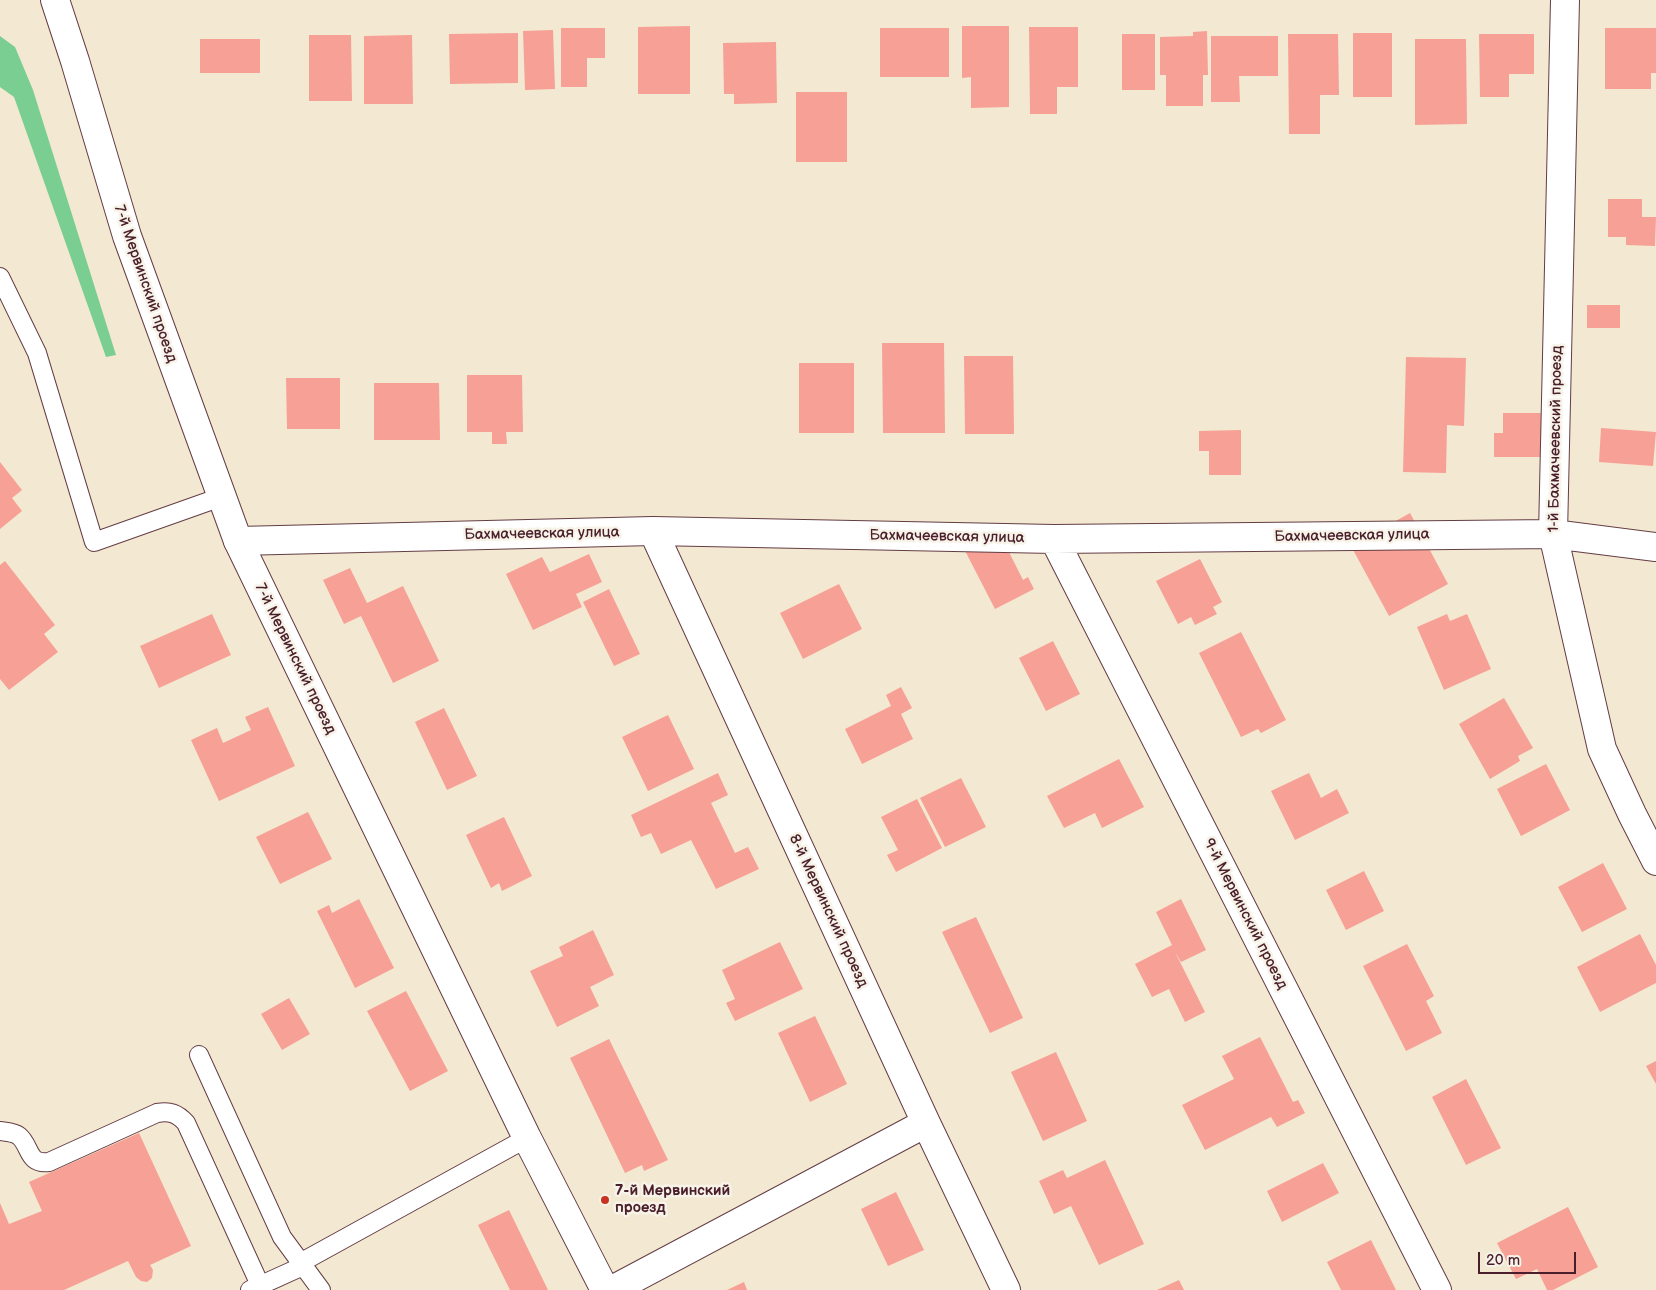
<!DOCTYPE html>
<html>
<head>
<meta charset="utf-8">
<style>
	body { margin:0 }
	#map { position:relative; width:1656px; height:1290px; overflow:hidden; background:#f3e8d1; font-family:"Balsamiq Sans",sans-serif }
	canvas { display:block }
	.scale { position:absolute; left:1478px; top:1252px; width:98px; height:22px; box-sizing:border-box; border:2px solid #4a1f2b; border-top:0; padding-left:6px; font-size:15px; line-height:18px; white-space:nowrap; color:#4a1f2b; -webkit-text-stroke:4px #f7f3e8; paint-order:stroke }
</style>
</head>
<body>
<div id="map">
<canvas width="1656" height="1290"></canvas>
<div class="scale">20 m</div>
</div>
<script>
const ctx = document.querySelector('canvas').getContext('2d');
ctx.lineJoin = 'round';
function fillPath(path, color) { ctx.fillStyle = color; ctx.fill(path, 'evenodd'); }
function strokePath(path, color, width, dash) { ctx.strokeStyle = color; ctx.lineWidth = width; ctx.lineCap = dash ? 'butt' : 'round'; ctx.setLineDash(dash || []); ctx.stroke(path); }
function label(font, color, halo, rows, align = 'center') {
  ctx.font = font + ' "Balsamiq Sans",sans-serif'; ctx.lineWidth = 5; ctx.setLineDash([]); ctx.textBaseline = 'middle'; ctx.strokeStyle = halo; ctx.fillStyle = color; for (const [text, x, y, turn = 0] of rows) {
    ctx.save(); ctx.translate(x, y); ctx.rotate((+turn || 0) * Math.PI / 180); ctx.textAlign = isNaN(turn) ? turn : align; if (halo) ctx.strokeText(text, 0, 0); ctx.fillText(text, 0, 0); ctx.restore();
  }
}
fillPath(new Path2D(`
	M0,36l15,11 18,43 83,265 -10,2 -92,-260 -14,-10z`), '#7ace91');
fillPath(new Path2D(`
	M690,26v68h-52v-67z
	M962,26h47v81l-38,1v-31l-9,1z
	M1029,27h49v60h-21v27h-27z
	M561,28h44v30h-18v29h-26z
	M880,28h69v49h-69z
	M1605,28h51v45h-5v16h-46z
	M553,30l2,59 -30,1 -2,-59z
	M1207,31l1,44h-5v31h-37v-31h-6v-38l33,-1v-4z
	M518,33v50l-68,1 -1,-50z
	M1353,33h39v64h-39z
	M1122,34h33v56h-33z
	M1288,34h50l1,61h-19v39h-31z
	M1479,34h55v40h-25v23h-29z
	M309,35h42l1,66h-43z
	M412,35l1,69h-49v-68z
	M1211,36h67v40h-39l1,26h-29z
	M200,39h60v34h-60z
	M1415,39h51l1,85 -52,1z
	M776,42l1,61 -43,1v-10h-10l-1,-51z
	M796,92h51v70h-51z
	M1608,199h34v18h14l-1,29 -29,-1v-8h-18z
	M1587,305h33v23h-33z
	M882,343h62l1,90h-62z
	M964,356h49l1,78h-49z
	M1406,357l60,1 -2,68 -17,-1 -1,48 -43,-1z
	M799,363h55v70h-55z
	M467,375h55l1,57h-17l1,12h-15v-12h-25z
	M286,378h54v51h-53z
	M374,383h65l1,57h-66z
	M1503,413h42v44h-51v-24h9z
	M1601,428l55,4 -3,34 -54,-4z
	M1241,430v45h-32v-24h-10v-20z
	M0,462l22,28 -10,8 10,13 -22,18z
	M1410,513l38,71 -59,32 -38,-70z
	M996,526l27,54 5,-3 6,12 -39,20 -34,-66z
	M589,554l13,28 -26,12 6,13 -49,23 -27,-56 36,-17 8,15z
	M1200,559l22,43 -9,5 4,7 -22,11 -4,-8 -13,7 -22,-43z
	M5,561l50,64 -11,9 14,18 -49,38 -9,-11v-114z
	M350,568l17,35 36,-17 36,75 -46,22 -32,-67 -17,8 -21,-44z
	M839,584l23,45 -59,30 -23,-46z
	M609,589l31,65 -26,12 -31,-64z
	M212,614l19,41 -72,33 -19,-42z
	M1447,614l3,7 17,-7 24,55 -47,21 -27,-63z
	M1241,632l45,88 -25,13 -3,-4 -17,8 -42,-84z
	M1053,641l27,53 -34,17 -27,-53z
	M901,687l11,21 -11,6 12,25 -51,25 -17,-35 46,-23 -5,-11z
	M1504,698l29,50 -15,8 2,5 -30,18 -31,-55z
	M268,707l27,59 -76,35 -28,-61 26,-12 6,15 28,-13 -6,-13z
	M444,708l33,68 -30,14 -32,-68z
	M668,715l26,54 -46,22 -26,-54z
	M1119,759l25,48 -42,21 -7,-15 -31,15 -17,-32z
	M1546,764l24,46 -49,26 -24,-47z
	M718,773l10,22 -17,8 24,50 13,-6 11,22 -43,20 -25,-49 -30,14 -10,-21 -10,4 -10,-22z
	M1309,773l12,25 16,-9 12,24 -54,27 -24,-49z
	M961,778l25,49 -41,20 -25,-49z
	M917,799l25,49 -46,24 -9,-17 11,-5 -17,-33z
	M308,812l24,47 -52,25 -24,-47z
	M504,817l28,59 -30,15 -3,-8 -8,5 -25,-53z
	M1603,863l24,46 -45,23 -24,-45z
	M1364,871l20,40 -38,19 -20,-40z
	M359,899l35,69 -39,20 -38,-77 12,-6 3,8z
	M1181,899l25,51 -25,12 -6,-10 30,60 -20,10 -16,-33 -17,8 -17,-33 37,-19 -16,-33z
	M976,917l47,101 -33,15 -48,-101z
	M593,930l21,45 -24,12 9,19 -42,21 -27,-56 33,-15 -4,-9z
	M1640,934l16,31v18l-56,29 -23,-45z
	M780,942l23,47 -68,32 -9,-18 9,-4 -13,-29z
	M1407,944l27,52 -8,5 16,32 -36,18 -43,-85z
	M406,991l42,80 -38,20 -43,-80z
	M289,998l21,36 -28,16 -21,-36z
	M815,1016l32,68 -37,18 -32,-69z
	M1260,1037l33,65 5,-2 7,13 -28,14 -6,-10 -66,33 -23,-45 52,-26 -12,-23z
	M609,1039l59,121 -24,11 -2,-6 -17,8 -55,-115z
	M1056,1052l31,69 -44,20 -32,-69z
	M1656,1061v23l-10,-18z
	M1466,1079l35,69 -35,17 -34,-68z
	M139,1133l52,113 -41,19 3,5 -1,8 -5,4 -6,-1 -5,-4 -8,-16 -64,29h-64v-87l9,21 33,-13 -13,-29z
	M1105,1160l39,84 -45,21 -28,-59 -17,8 -15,-33 24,-11 4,8z
	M1323,1163l16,30 -57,29 -15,-31z
	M896,1192l28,58 -36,16 -27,-57z
	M1568,1207l30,60 -45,23h-6l-10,-21 -21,10 -19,-36z
	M509,1210l39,80h-38l-32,-65z
	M1371,1240l25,50h-55l-14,-28z
	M1179,1280l5,10h-27z
	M744,1282l3,8h-20z`), '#f7a095');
const lane = new Path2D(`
	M0,277l37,76 57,189 127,-45
	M199,1055l83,182 39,53
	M0,1131c7,1 14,1 19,5 12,10 8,29 30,26l108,-49c13,-2 20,0 29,10l74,162
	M300,1263l227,-125
	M250,1290l53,-24`);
const street = new Path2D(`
	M1565,0l-12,534 49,215 30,65 24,47
	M653,531l273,592 80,167
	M1054,539l383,751
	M238,541l415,-10 401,8 499,-5 103,13
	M612,1290l314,-167`);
const secondary = new Path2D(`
	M55,0l20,61 52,175 111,305 289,597 78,152`);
strokePath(lane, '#633d44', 20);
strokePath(street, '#633d44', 30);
strokePath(secondary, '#633d44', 30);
strokePath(lane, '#fff', 18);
strokePath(street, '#fff', 28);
strokePath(secondary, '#fff', 28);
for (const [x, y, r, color] of [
	[605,1200,5,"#c8321e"]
]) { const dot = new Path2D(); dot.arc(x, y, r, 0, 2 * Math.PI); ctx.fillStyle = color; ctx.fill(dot); strokePath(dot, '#f7f3e8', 2); }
label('15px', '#4a1f2b', '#f7f3e8', [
	["7-й Мервинский проезд",145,284,71],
	["1-й Бахмачеевский проезд",1556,439,-89],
	["Бахмачеевская улица",542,534,-1],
	["Бахмачеевская улица",1352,536,-1],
	["Бахмачеевская улица",947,537,1],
	["7-й Мервинский проезд",295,659,64],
	["8-й Мервинский проезд",828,911,65],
	["9-й Мервинский проезд",1245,914,63]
]);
label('bold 15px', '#4a1f2b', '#f7f3e8', [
	["7-й Мервинский",615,1191],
	["проезд",615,1208]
], 'left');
</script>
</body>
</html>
